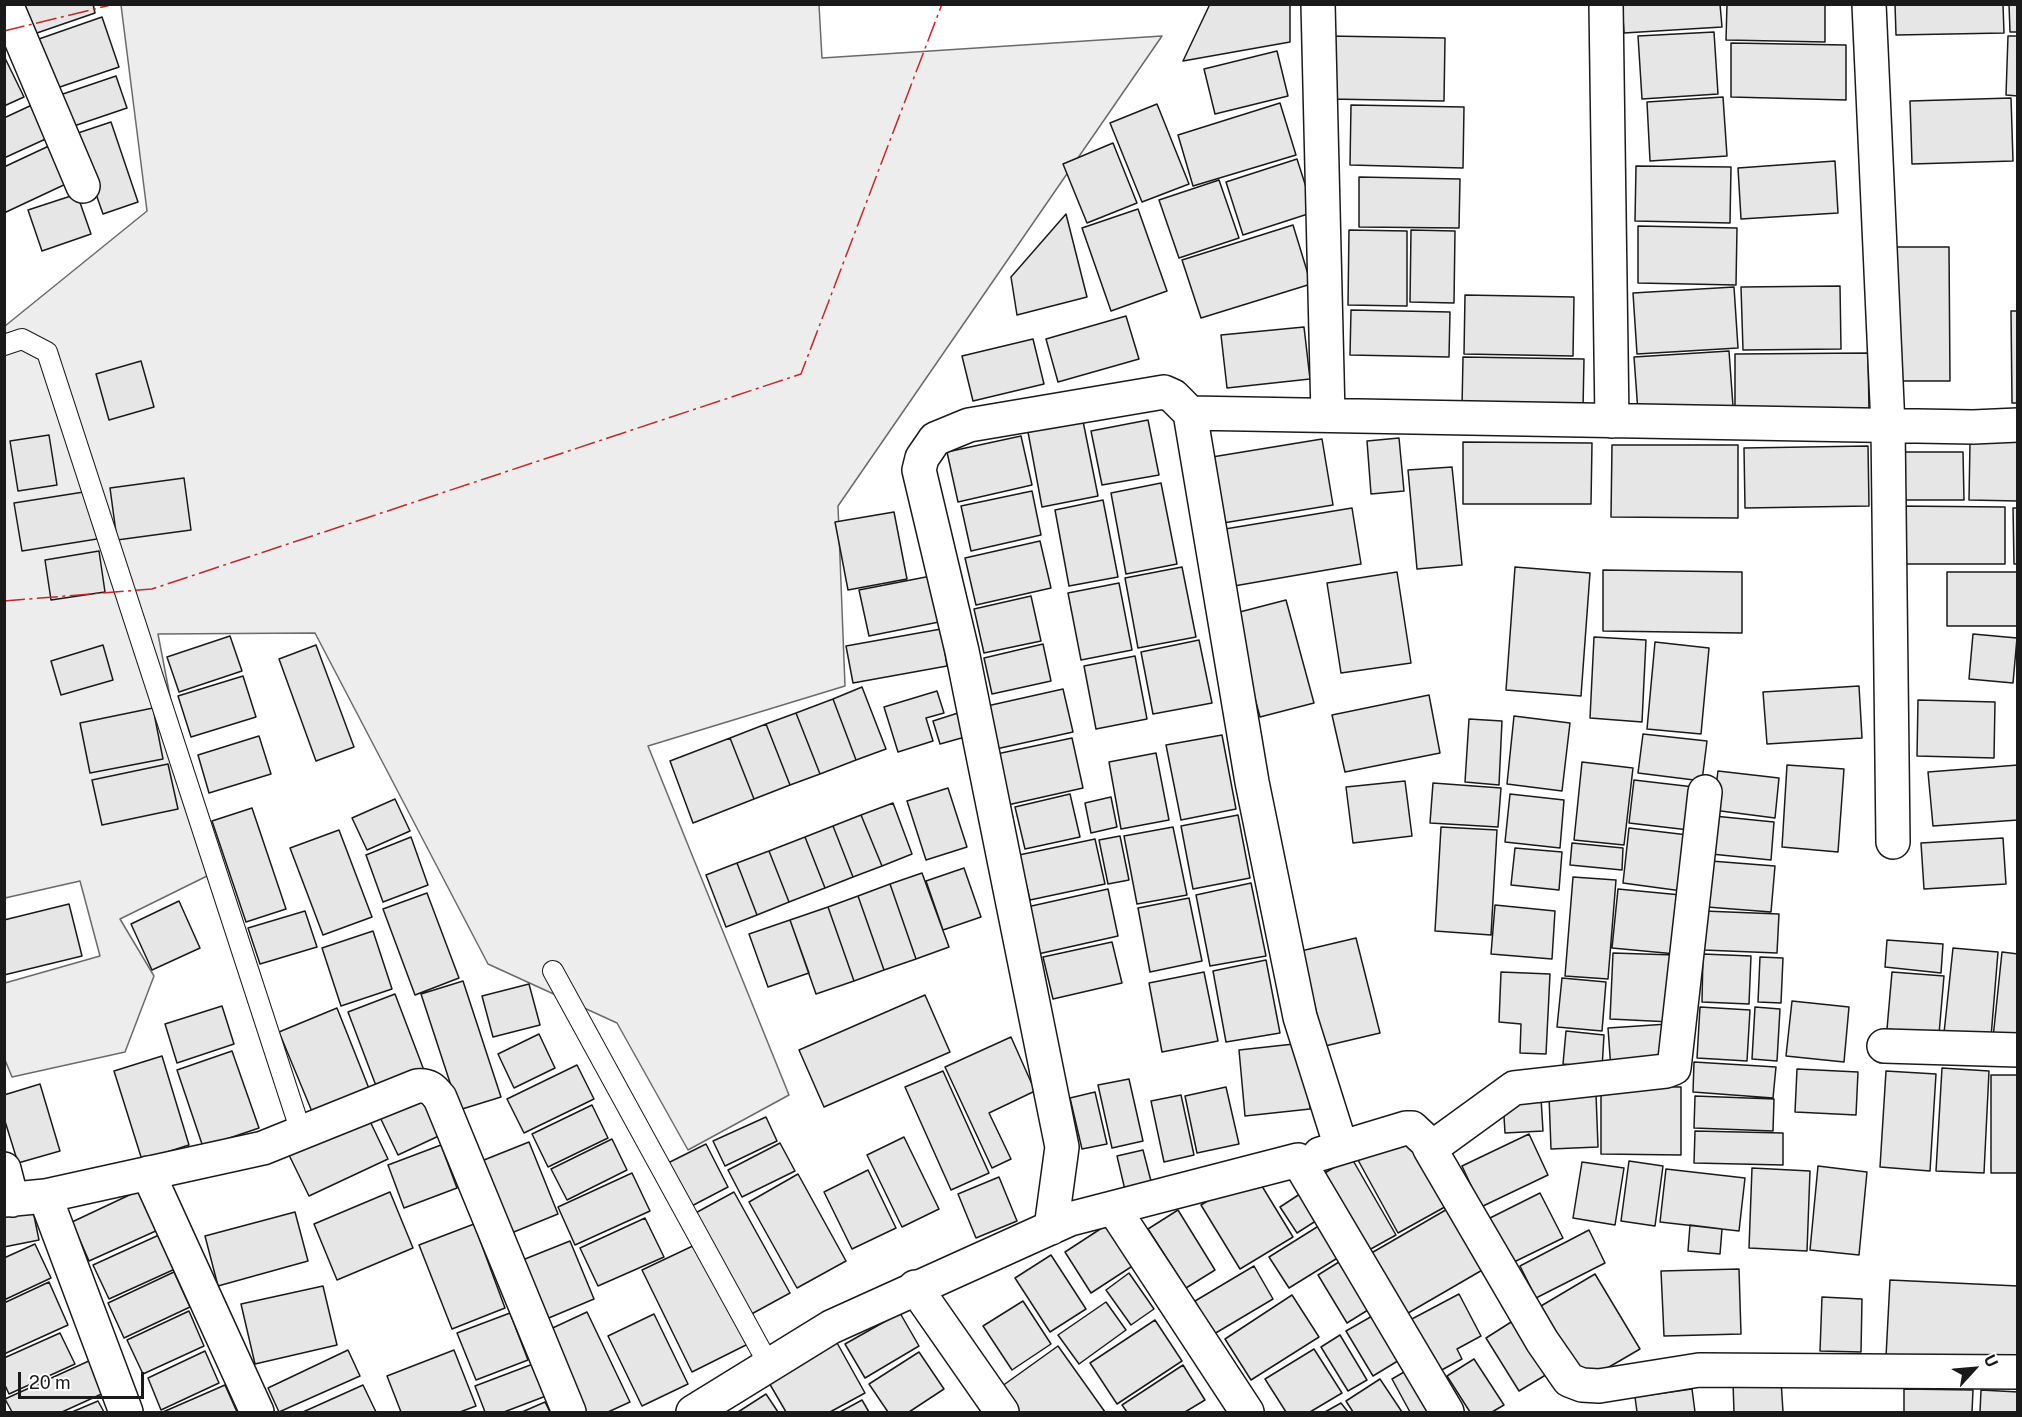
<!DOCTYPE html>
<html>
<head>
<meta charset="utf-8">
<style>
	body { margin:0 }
	#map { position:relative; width:2022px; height:1417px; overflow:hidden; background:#fff; font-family:"Public Sans",sans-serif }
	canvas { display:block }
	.frame { position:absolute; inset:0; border:6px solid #1a1a1a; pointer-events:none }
	.north { position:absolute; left:1944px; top:1339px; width:60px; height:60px; -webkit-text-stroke:4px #fff; paint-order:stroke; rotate:64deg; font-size:16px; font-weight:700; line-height:24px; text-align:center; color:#1a1a1a }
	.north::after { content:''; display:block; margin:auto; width:21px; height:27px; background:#1a1a1a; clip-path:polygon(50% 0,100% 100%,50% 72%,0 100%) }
	.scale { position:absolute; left:18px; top:1372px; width:126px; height:27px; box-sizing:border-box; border:3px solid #1a1a1a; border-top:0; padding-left:8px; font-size:18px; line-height:21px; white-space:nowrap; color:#1a1a1a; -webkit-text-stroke:4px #fff; paint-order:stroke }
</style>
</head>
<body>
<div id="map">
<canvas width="2022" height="1417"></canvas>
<div class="frame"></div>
<div class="north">U</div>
<div class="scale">20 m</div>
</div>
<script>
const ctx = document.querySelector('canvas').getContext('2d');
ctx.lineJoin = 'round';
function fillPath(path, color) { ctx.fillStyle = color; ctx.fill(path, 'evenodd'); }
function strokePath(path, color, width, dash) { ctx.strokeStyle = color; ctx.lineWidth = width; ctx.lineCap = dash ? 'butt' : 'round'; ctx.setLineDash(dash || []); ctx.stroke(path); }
const built = new Path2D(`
	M121,5h698l3,53 340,-22 -324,470 7,180 -197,60 141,349 -101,55 -71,-127 -129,-59 -173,-331 -157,1 33,172 16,70 -87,43 34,57 -29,76 -113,25 -7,-17v-77l95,-27 -20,-75 -75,17v-572l142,-115z`);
fillPath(built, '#ededed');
strokePath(built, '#6a6a6a', 1.5);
const building = new Path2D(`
	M23,4h70l2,9 -61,21z
	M1210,4h80v38l-107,19z
	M1622,4h98l2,23 -98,6z
	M1727,4h98v38l-99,-2z
	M1895,4h108l1,29 -108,2z
	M2009,4h9v28h-8z
	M102,17l17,50 -65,22 -18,-49z
	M1714,32l4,62 -76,5 -4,-63z
	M1329,36l116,2 -1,63 -116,-2z
	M2008,36h10v60l-12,-1z
	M1731,43l115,2v55l-115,-3z
	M1277,51l11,45 -73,18 -11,-45z
	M4,56l20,41 -20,9z
	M116,76l11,32 -56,19 -11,-32z
	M1723,97l4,59 -77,5 -3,-59z
	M2011,98l2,63 -101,3 -2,-63z
	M1280,103l16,52 -103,31 -15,-51z
	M34,104l16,33 -46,21v-40z
	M1157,104l32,80 -47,18 -32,-79z
	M1351,105l113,2 -1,61 -113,-3z
	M111,122l27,80 -35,12 -28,-80z
	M1113,143l24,60 -50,20 -24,-59z
	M51,145l17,38 -64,30v-46z
	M1297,159l17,53 -71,23 -17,-53z
	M1835,161l3,52 -97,6 -3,-51z
	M1636,166l95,1 -1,56 -95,-2z
	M1359,177l101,2 -1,49 -100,-1z
	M1219,180l20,58 -60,20 -20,-58z
	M77,194l14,40 -49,17 -14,-41z
	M1138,209l29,82 -56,20 -29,-83z
	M1066,214l21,83 -70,18 -6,-38z
	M1293,225l18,59 -110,34 -19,-58z
	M1638,226l99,2 -1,57 -98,-2z
	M1349,230l58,1v75l-59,-1z
	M1411,230l44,1 -1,72 -44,-1z
	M1891,247h58l1,134h-59z
	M1840,286l1,63 -98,1 -2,-63z
	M1734,287l4,61 -101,6 -4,-61z
	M1465,295l109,2 -1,59 -109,-2z
	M1351,310l99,2 -1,45 -99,-2z
	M2011,311h7v92h-6z
	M1126,316l13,43 -81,23 -12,-43z
	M1304,327l6,52 -83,9 -6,-53z
	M1033,339l11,45 -71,17 -11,-45z
	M1729,351l4,55 -95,6 -4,-55z
	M1868,353l1,56 -134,1v-56z
	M1463,357l121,2 -1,50 -121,-2z
	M141,361l13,46 -45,13 -13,-46z
	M1148,420l11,55 -57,10 -11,-54z
	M1083,421l15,75 -56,11 -14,-75z
	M49,435l8,50 -39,6 -8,-50z
	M1021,436l11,49 -74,17 -11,-50z
	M1399,438l5,53 -33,3 -4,-53z
	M1322,439l11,66 -116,19 -11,-66z
	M1463,442l129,1 -1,61h-128z
	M1970,442h48v59l-49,-1z
	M1612,445h126v73l-127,-1z
	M1868,446l1,60 -124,2 -1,-60z
	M1889,452h74l1,48h-75z
	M1452,467l10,98 -45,4 -9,-99z
	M184,478l7,52 -74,10 -7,-52z
	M1161,483l16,81 -51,10 -15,-81z
	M90,491l7,48 -75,12 -8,-48z
	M1032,491l9,44 -70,16 -10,-45z
	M1103,500l15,77 -49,9 -14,-76z
	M1897,506l108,1v57h-107z
	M1352,508l9,56 -127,22 -9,-57z
	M2013,508h5v56h-4z
	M894,512l13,67 -59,11 -13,-68z
	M1040,541l11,47 -75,17 -11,-47z
	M99,551l6,41 -54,8 -6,-40z
	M1182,567l14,70 -58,11 -13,-70z
	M1515,567l75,6 -9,123 -75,-6z
	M1603,570l139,2v61l-139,-2z
	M1397,572l14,91 -70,10 -14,-90z
	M1947,572h71v54h-71z
	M931,576l8,46 -70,14 -10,-46z
	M1119,583l13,67 -51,10 -13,-67z
	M1031,596l10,45 -57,12 -10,-44z
	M1286,600l28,103 -54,14 -28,-103z
	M941,629l6,37 -94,17 -7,-37z
	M1973,634l44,4 -4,45 -44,-4z
	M230,636l12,35 -63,21 -12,-35z
	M1594,637l52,3 -4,82 -52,-4z
	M1199,640l13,63 -59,11 -12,-62z
	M1655,642l54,6 -8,86 -54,-5z
	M1043,644l8,37 -59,13 -8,-36z
	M103,645l10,35 -52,15 -10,-34z
	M316,645l38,102 -38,14 -37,-102z
	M1135,656l12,63 -51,10 -12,-63z
	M243,676l13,41 -65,20 -13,-41z
	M1859,686l3,52 -95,6 -4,-52z
	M862,687l24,62 -30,11 -23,-61z
	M1063,689l10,43 -77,17 -9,-43z
	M937,691l7,22 -18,5 7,23 -35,11 -14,-45z
	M1429,695l11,58 -95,19 -13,-57z
	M833,699l23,61 -36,14 -24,-61z
	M1918,700l77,2 -1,56 -77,-2z
	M153,708l10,51 -73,14 -10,-50z
	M796,713l24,61 -30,11 -24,-61z
	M958,713l7,24 -25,7 -7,-23z
	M1514,716l56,7 -8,68 -55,-7z
	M1469,719l33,2 -3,64 -34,-3z
	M766,724l24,61 -36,14 -24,-61z
	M1643,734l64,7 -5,40 -64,-8z
	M1222,735l14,74 -55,11 -15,-75z
	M259,736l12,38 -62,19 -11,-38z
	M730,738l24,61 -61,24 -23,-62z
	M1072,738l11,50 -80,18 -11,-51z
	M1156,753l13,67 -48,9 -12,-67z
	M1582,762l51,6 -9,77 -50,-5z
	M168,764l10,45 -76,16 -10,-45z
	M1787,765l57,4 -6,83 -56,-5z
	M2018,765v55l-85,6 -5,-54z
	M1718,771l61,7 -4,40 -62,-8z
	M1634,780l60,7 -5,43 -60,-7z
	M1405,781l7,55 -59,7 -7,-56z
	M1433,783l68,5 -3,39 -68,-4z
	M948,788l19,59 -41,13 -19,-59z
	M1070,794l10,43 -55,12 -10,-42z
	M1510,794l54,6 -4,48 -55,-6z
	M1111,797l6,30 -26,6 -6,-30z
	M395,799l15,32 -43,19 -15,-32z
	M893,803l19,51 -30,12 -21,-51z
	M252,808l34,101 -40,13 -34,-101z
	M861,815l21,51 -29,11 -20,-51z
	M1238,815l12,63 -57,11 -12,-63z
	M1714,816l60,6 -3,38 -60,-6z
	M833,826l20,51 -28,11 -20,-51z
	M1173,827l14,68 -50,9 -13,-68z
	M1441,827l56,3 -6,105 -56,-4z
	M1629,828l59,7 -6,56 -59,-8z
	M339,830l33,87 -49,18 -33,-87z
	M1120,836l9,44 -21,4 -9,-44z
	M411,837l17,48 -45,17 -17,-47z
	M805,837l20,51 -36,14 -20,-51z
	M2003,838l3,46 -82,5 -3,-46z
	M1095,839l10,45 -75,16 -11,-45z
	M1572,843l51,5 -1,22 -52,-5z
	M1515,848l47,4 -3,38 -48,-5z
	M769,851l20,51 -32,13 -20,-52z
	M1711,861l64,5 -4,46 -64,-5z
	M737,863l20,52 -31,12 -20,-52z
	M964,868l17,49 -38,13 -17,-49z
	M922,873l27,74 -33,12 -26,-75z
	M1573,877l43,3 -8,99 -43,-3z
	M1251,883l15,73 -56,10 -14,-71z
	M890,884l26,75 -32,11 -26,-74z
	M1108,889l10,47 -80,18 -11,-47z
	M1618,889l63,6 -5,59 -64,-6z
	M427,893l32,85 -44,17 -32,-86z
	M858,896l26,74 -30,11 -26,-74z
	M1189,898l13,63 -52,11 -12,-64z
	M179,901l21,47 -48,22 -21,-46z
	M69,904l13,52 -78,19v-55z
	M1495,905l60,6 -3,48 -61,-5z
	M828,907l26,74 -38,13 -26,-74z
	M305,911l12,36 -57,17 -12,-36z
	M1704,911l75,3 -2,39 -74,-3z
	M790,920l19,53 -41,14 -19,-53z
	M373,931l19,58 -51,17 -19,-58z
	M1356,938l24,95 -55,13 -24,-95z
	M1887,940l56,4 -2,29 -56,-6z
	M1112,942l10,41 -69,16 -10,-42z
	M1953,948l45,4 -7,85 -47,-4z
	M2002,952l16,2v87l-25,-3z
	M1613,953l61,2 -3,67 -61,-3z
	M1703,954l48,2 -2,48 -47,-2z
	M1760,957l23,1 -2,45 -23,-1z
	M1266,960l14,73 -54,9 -13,-71z
	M1204,972l14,69 -56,11 -13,-69z
	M1501,972l49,2 -4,80 -26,-1 1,-29 -22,-2z
	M1892,972l52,4 -5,58 -52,-5z
	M1562,978l44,4 -4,49 -45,-4z
	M463,981l38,116 -42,13 -38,-116z
	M529,984l11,41 -47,12 -11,-41z
	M395,994l30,79 -47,18 -30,-79z
	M925,995l25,57 -126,55 -25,-57z
	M1792,1001l57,6 -5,55 -58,-6z
	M222,1006l12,38 -57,19 -12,-39z
	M1700,1007l50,3 -3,51 -50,-3z
	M1755,1007l25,2 -3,52 -25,-2z
	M337,1008l33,83 -57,23 -34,-82z
	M1668,1024l3,41 -60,5 -3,-42z
	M1566,1031l38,4 -2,33 -39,-4z
	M539,1034l16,34 -41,20 -16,-34z
	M1011,1037l24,54 -46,22 22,46 -19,9 -47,-101z
	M1303,1043l7,66 -65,7 -6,-66z
	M232,1051l27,77 -56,19 -26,-77z
	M162,1056l27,89 -47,15 -28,-89z
	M1694,1062l82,5 -3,31 -80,-6z
	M577,1065l17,34 -70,34 -17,-34z
	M1942,1068l47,3 -5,102 -48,-2z
	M1797,1069l61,3 -2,43 -61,-3z
	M943,1071l46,102 -38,17 -46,-103z
	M1886,1071l50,3 -6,97 -50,-4z
	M1991,1075h27v98h-27z
	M1129,1079l14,62 -31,7 -14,-63z
	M40,1084l20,67 -42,12 -14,-45v-23z
	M1601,1086l80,1v68l-80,-1z
	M1226,1087l13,57 -42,9 -12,-57z
	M423,1091l20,43 -45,21 -20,-42z
	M1095,1092l12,52 -25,5 -12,-51z
	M1596,1094l2,53 -47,2 -2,-53z
	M1181,1095l13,60 -30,7 -13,-61z
	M1695,1096l79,3 -1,32 -79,-3z
	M1541,1098l2,33 -38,2 -2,-33z
	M592,1105l16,33 -60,29 -16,-33z
	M368,1117l20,42 -79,37 -20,-41z
	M766,1117l11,24 -52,25 -12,-25z
	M1412,1131l40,72 -54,30 -40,-73z
	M1695,1131l88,2v32l-89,-2z
	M1529,1134l19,41 -67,32 -19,-41z
	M904,1137l35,72 -37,18 -35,-72z
	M612,1139l15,31 -60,30 -16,-31z
	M529,1142l29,72 -54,22 -30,-72z
	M780,1143l15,28 -53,26 -14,-27z
	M706,1144l22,43 -42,22 -22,-44z
	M441,1145l16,43 -53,20 -16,-43z
	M1143,1150l9,35 -27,5 -8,-34z
	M1351,1157l45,78 -36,20 -45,-76z
	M1629,1161l34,5 -8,60 -34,-5z
	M1582,1162l42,6 -9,57 -42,-7z
	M1818,1166l49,6 -8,83 -49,-5z
	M1752,1168l58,3 -3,80 -58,-3z
	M1666,1169l79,9 -6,53 -79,-9z
	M868,1170l28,58 -44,21 -28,-57z
	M632,1173l18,38 -75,34 -17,-38z
	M1254,1173l39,64 -53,32 -39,-64z
	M798,1174l48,87 -49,27 -48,-86z
	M999,1177l18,44 -41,17 -18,-44z
	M140,1190l18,40 -69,31 -17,-39z
	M1306,1190l16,27 -25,16 -17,-26z
	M390,1192l23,56 -76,32 -23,-56z
	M734,1192l56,101 -44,24 -56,-101z
	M1540,1193l23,45 -51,25 -22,-45z
	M1456,1204l35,61 -88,51 -35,-61z
	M32,1206l7,34 -35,7v-35z
	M1178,1210l37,60 -29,18 -38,-59z
	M295,1212l13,49 -90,25 -13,-50z
	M645,1218l19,39 -66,29 -18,-38z
	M1325,1222l19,32 -55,34 -20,-31z
	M474,1224l31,84 -53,21 -33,-84z
	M1108,1224l26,41 -43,28 -26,-41z
	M1690,1225l32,4 -2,25 -32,-3z
	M1589,1230l16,33 -69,35 -16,-32z
	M159,1235l16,34 -66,30 -16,-34z
	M570,1241l24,58 -50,21 -24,-59z
	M699,1243l49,101 -56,28 -50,-102z
	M35,1244l16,34 -47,22v-42z
	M1051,1255l35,54 -36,23 -35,-54z
	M1347,1257l29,48 -29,18 -29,-48z
	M1254,1266l19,33 -59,35 -19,-33z
	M1739,1269l2,65 -77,2 -3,-65z
	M174,1272l16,35 -66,31 -16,-35z
	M1129,1273l25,36 -23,16 -25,-35z
	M1595,1274l45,75 -55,32 -44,-75z
	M1890,1280l128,6v77l-132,-6z
	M49,1282l19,43 -64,29v-51z
	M323,1286l14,59 -82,19 -14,-60z
	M1459,1294l22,42 -24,13 5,10 -24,13 -28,-52z
	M1292,1295l27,42 -68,43 -26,-41z
	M1822,1297l40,2 -1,53 -41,-1z
	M1023,1301l28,43 -39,26 -29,-44z
	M1106,1302l20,28 -47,34 -21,-29z
	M189,1311l15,35 -61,28 -16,-34z
	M587,1312l43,90 -22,10h-27l-37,-80z
	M510,1313l18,47 -52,20 -19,-47z
	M900,1313l19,33 -54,32 -20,-34z
	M654,1314l34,70 -46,22 -34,-70z
	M1374,1315l27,44 -28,17 -27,-45z
	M1519,1317l35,53 -35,21 -33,-53z
	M1155,1320l27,41 -65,43 -27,-41z
	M60,1333l15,31 -66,30 -5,-11v-25z
	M1340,1335l27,45 -19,11 -27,-44z
	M836,1341l29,52 -35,19h-44l-18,-31z
	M1058,1346l47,66h-90l-17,-23z
	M1314,1349l28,44 -32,19h-24l-21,-33z
	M348,1350l12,26 -81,36 -11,-24z
	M454,1350l22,56 -16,6h-59l-14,-36z
	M205,1351l14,32 -58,27 -13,-32z
	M919,1352l25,37 -35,23h-21l-19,-28z
	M1474,1359l30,46 -12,7h-22l-23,-36z
	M91,1360l15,32 -44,20h-50l-7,-13z
	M533,1364l13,32 -42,16h-19l-10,-26z
	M1183,1365l22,35 -20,12h-58l-5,-7z
	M1411,1368l25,44h-26l-18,-33z
	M1380,1379l22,33h-49l-7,-11z
	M1781,1380l2,32h-49l-1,-29z
	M225,1385l12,27h-74z
	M363,1385l13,27h-73z
	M1692,1389l3,23h-58l-2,-15z
	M1904,1389l69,1 -1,22h-68z
	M1981,1390l37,2v20h-38z
	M766,1394l12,18h-40z
	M862,1400l7,12h-29z
	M98,1401l6,11h-32z
	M545,1402l5,10h-28z
	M1341,1403l7,9h-23z`);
fillPath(building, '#e6e6e6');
strokePath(building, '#1a1a1a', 1.5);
const service = new Path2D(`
	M4,345l18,-6 25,13 254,780
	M553,971l216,394`);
const minor = new Path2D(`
	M6,4l77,182
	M1318,4l10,411
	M1606,4l6,417
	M1869,4l19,422 5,416
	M1190,413l62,369 48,235 41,130
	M1884,1046l134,4
	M1430,1149l112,192 27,39 13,5 17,1 100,-16 319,2
	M1320,1154l86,-26h6l15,14 3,7 84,-61 152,-17 8,-3 31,-276
	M4,1169l8,31
	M148,1173l109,239
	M45,1196l81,216
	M4,1200l41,-4 218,-48 154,-62c12,-1 16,3 23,12l129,314
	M1114,1209l133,203
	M1051,1228l11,-81 -100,-496 -43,-181 3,-12 13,-19 34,-14 195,-33 9,4 17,17 783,14 45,-2
	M915,1287l87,125
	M693,1412l138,-85 239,-108 228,-59 149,252`);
strokePath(service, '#1a1a1a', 22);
strokePath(minor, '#1a1a1a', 36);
strokePath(service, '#fff', 20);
strokePath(minor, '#fff', 33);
strokePath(new Path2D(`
	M4,31l111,-27
	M4,601l148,-12 649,-215 141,-370`), '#c62828', 1.5, [21, 4.5, 3, 4.5]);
</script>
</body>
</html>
